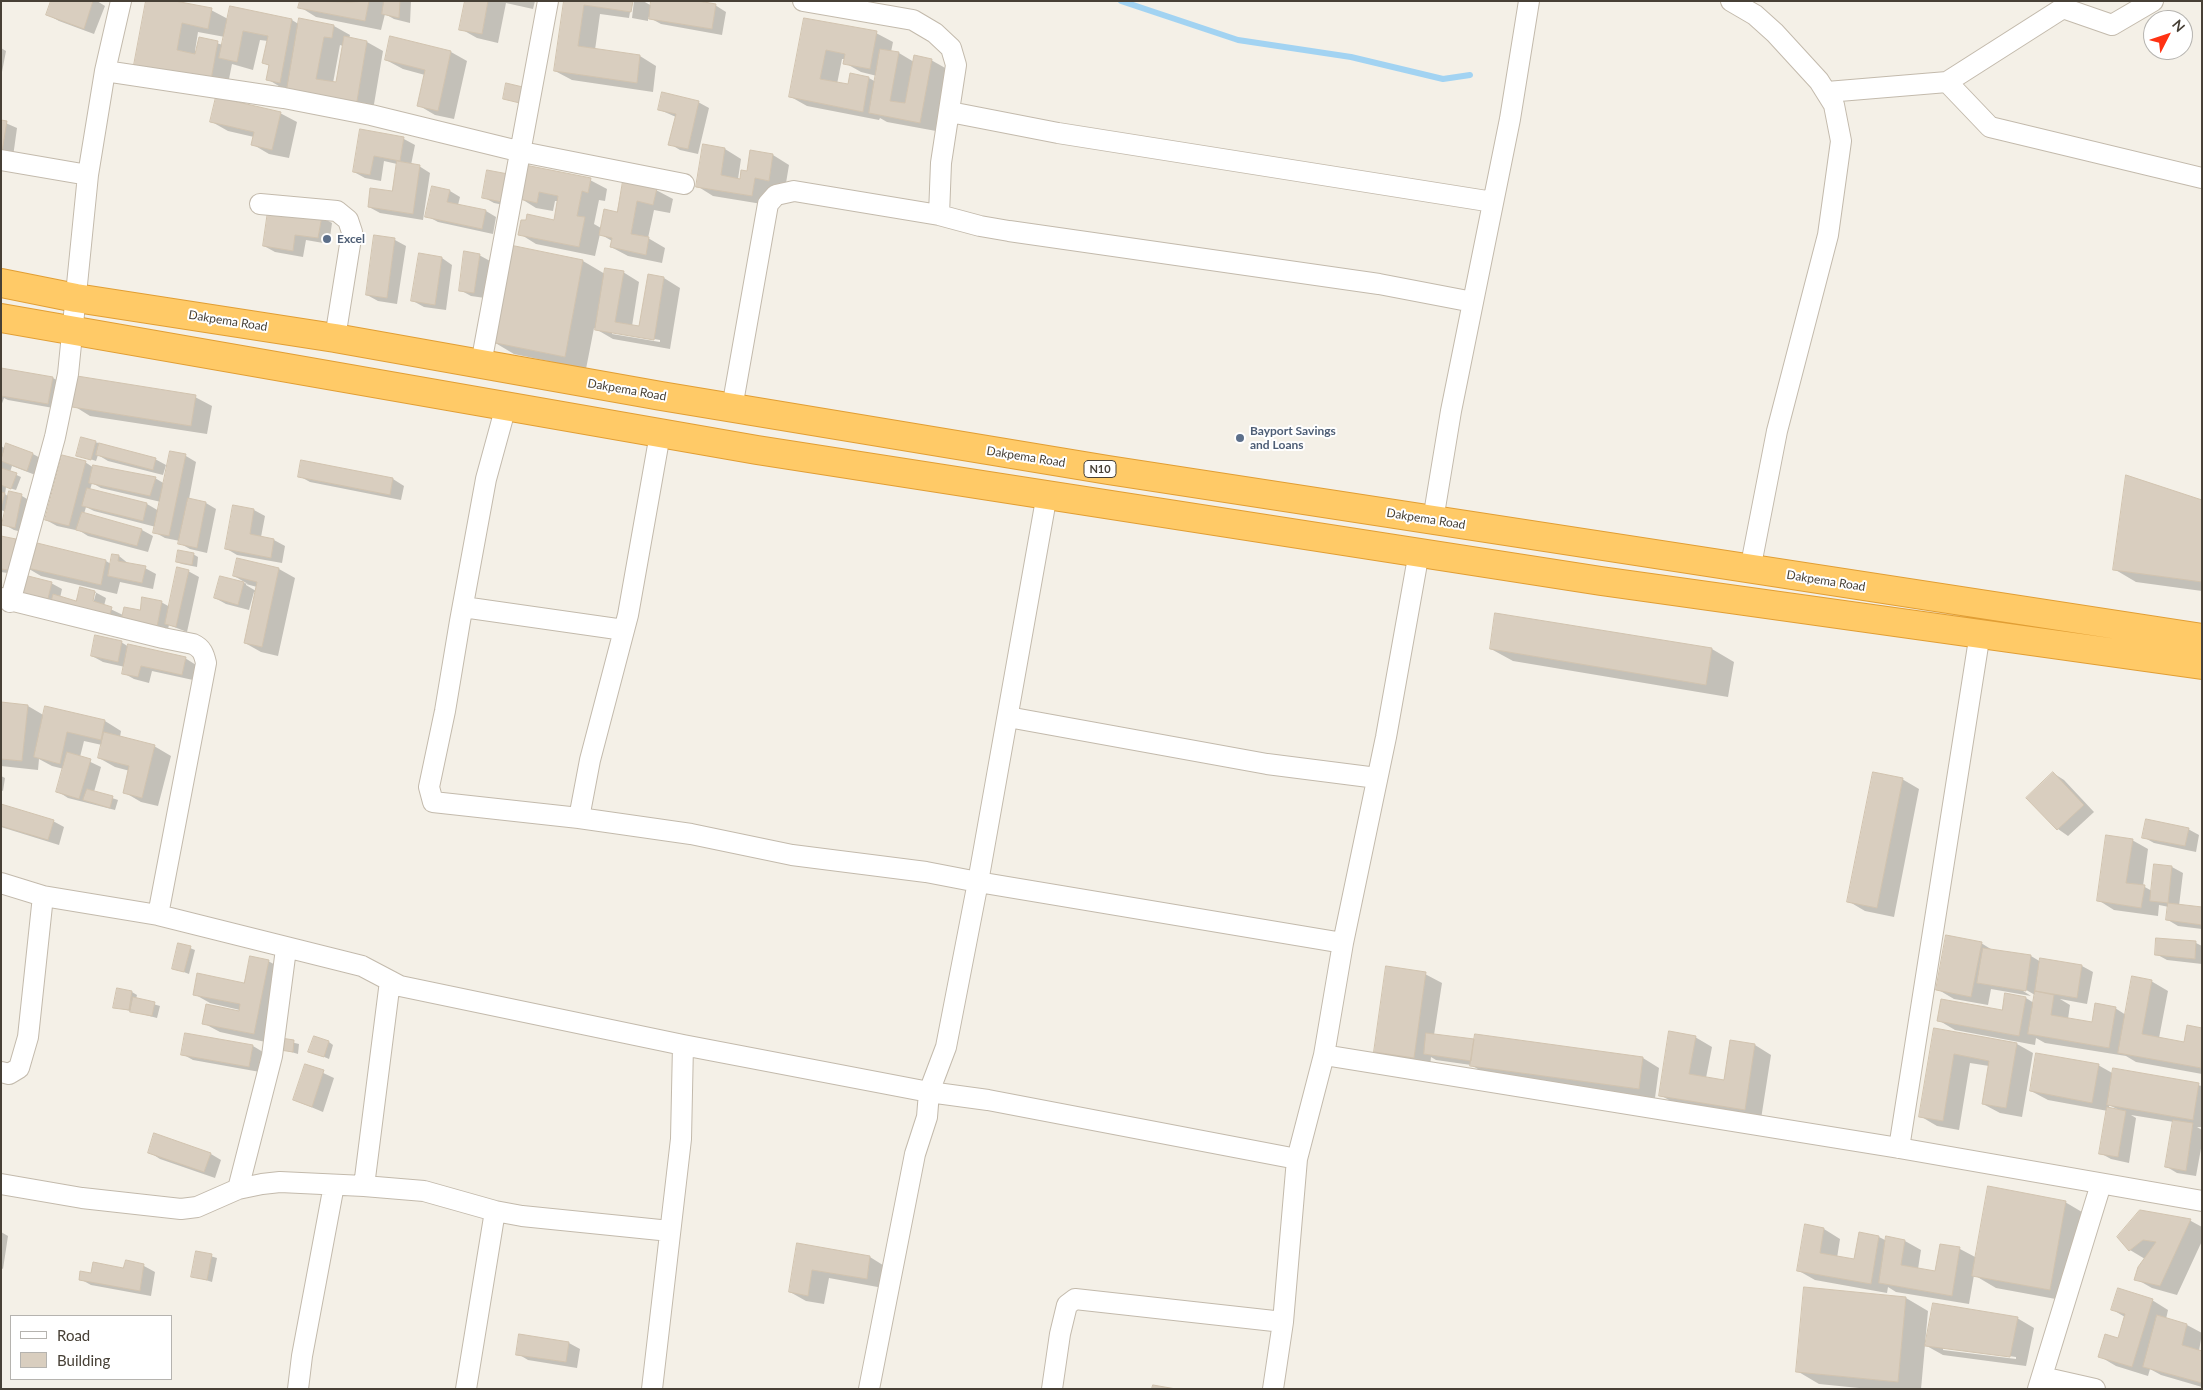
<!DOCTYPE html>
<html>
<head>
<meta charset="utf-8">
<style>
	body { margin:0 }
	#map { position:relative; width:2203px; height:1390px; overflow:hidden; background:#f4f0e7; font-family:Lato,sans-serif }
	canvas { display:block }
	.frame { position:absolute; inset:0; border:2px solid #474036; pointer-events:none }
	.legend { position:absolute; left:10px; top:1315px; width:162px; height:65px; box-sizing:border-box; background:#fff; border:1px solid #b5b3af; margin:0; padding:6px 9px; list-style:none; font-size:15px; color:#474036 }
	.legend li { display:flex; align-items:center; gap:10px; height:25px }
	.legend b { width:25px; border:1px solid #b5b3af }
	.north { position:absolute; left:2143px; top:10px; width:50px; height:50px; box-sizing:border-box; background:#fff; border:1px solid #b5b3af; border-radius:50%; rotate:49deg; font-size:14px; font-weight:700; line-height:20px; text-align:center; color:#474036 }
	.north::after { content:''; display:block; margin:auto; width:18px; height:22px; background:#ff3213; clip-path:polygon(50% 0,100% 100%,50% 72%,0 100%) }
</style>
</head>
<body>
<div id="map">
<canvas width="2203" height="1390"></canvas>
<div class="frame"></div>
<ul class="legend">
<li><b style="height:6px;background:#fff"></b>Road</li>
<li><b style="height:14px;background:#d9cebf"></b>Building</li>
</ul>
<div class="north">N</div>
</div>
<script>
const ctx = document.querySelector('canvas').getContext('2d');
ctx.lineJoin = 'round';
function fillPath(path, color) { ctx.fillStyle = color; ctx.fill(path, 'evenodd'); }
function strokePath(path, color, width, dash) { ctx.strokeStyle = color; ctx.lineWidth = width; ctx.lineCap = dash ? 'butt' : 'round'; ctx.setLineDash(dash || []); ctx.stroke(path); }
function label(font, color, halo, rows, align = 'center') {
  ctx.font = font + ' Lato,sans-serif'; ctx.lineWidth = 4; ctx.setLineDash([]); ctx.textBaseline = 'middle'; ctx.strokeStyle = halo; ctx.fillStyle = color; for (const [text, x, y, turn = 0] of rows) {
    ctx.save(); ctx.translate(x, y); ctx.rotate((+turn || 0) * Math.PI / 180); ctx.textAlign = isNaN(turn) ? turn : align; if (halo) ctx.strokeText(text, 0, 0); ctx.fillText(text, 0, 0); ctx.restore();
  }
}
fillPath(new Path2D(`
	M53,1h44l8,5 -11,28 -35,-13 -11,-6z
	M147,1l64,9 17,9 3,-11 61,12 8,5 34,1 16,9 -1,4 18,3 16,9 -11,65 -88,-27 -17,-10 3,-13 -6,-3 4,-22 -8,-1 -7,30 -21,-6 -5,25 -75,-15 -17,-9zM198,32l27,5 -2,8 -23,-7 -3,13h-2zM340,45l3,1 -6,38 -4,-1z
	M301,1h44l7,2 1,-2h58l-1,22 -16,-4 -9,-5 -4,16 -65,-13 -16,-10z
	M466,1h69l-2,8 -27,-6 -8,40 -21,-5 -16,-9z
	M565,1h67l-3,17 -29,-4 -5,36 45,6 16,10 -3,26 -81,-12 -17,-9z
	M634,1h9l9,5 63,-1 11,7 -4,23 -61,-11 -13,-7v4l-16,-3z
	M805,19l71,14 17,9 -2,10 8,1 15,9 17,-2 16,9 -11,62 -49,-9 -7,-4 -1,2 -72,-14 -16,-9zM842,59h3v4l16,9 16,4 -1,6 -7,-4 -18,-3 -2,11 -12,-2z
	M391,38l60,14 16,9 -13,58 -19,-4 -17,-10 7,-30 -22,-6 -17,-9z
	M1,48l5,3 -4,21h-1z
	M698,102l11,6 -11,46 -18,-4 -10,-6 6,-27 -16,-7z
	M280,113l17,9 -8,36 -20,-4 -17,-10 2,-7 -26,-6 -16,-9z
	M1,121l16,7 -5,36 -11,-2z
	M361,131l43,8 11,6 -4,20 8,1 11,7 -7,47 -43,-7 -11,-6 24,-14 4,-29 -13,-3 -3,20 -16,-3 -11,-6z
	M704,146l21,3 16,10 -3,20 3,1 7,-7 4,-21 21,3 16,10 -4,24 -17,16 -55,-9 -16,-10z
	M526,167l64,13 17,9 -2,12 -6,-1 -5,24 7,4 17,-14 6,-31 32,7 17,9 -3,14 -16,-3 -6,28 17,10 -3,15 -34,-7 -17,-9 1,-6 -12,-7 -5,22 -59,-12 -16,-10 35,-13 3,-20h-3l-2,10 -17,-3 -16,-10z
	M488,171l25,36 -19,-4 -11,-6z
	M450,191l10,6 -2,8 28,6 10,6 -3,17 -55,-12 -11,-6z
	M321,217l11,6 -3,21 -23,-4 -3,17 -28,-5 -11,-6z
	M375,237l20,3 11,6 -9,58 -19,-3 -11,-6z
	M511,247l72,14 22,13 18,-2 16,10 -7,44 8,1 24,-49 16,10 -10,61 -57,-10 -19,-11 -8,41 -72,-15 -22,-13zM612,332l48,8v2l-48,-8z
	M479,255l11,6 -5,37 -14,-2 -11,-6z
	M442,258l10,7 -6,45 -22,-3 -11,-6z
	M2,369l51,9 11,6 -5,25 -51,-9 -4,-2 -3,8z
	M195,397l17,9 -5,28 -117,-18 -16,-10z
	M95,442l60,17 11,6 -3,10 -55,-14 -10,-6 -2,6 -18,-6z
	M7,445l26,9 11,6 -6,16 -26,-10 -2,6 11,5 -5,13 -10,-3 -1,7 4,3 13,-1 10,6 -6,31 -12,-3 -11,-6 3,-12 -5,-2v-64l5,3z
	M186,456l10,6 -7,37 17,4 10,6 -9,44 -17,-4 -11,-6 1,-2 -15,-3 -11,-6 2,-5 -62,-16 -8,-4 -2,7 58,16 11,6 -5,16 -60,-16 -8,-5 -23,-5 -11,-6 39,-58 9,6 61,10 10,6zM92,483l9,5 60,14 -2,9 -12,-7 -57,-14z
	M302,461l91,18 11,7 -3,14 -91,-18 -11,-6z
	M2202,502v89l-66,-9 -22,-13z
	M234,506l20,4 11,6 -4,21 13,3 11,6 -3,17 -45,-8 -10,-6z
	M1,537l14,3 11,6 -6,29 -19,-3z
	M30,543l76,18 5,3 2,-9 6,1 10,8 16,4 11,6 -3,15 -33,-7 -3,12 -76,-18 -17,-10z
	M193,554l5,3 -1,10 -15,-3 -5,-2z
	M279,569l16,9 -17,78 -17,-4 -16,-9 11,-51h-2l-5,18 -23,-6 -11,-6 5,-21 28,7 -14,-8zM246,584l11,3 -1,4 -10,-6z
	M188,571l11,6 -12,55 -18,-7 -3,12 -136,-31 21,-23 11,6 -2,9 17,4 4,-13 14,3 11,6 -2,8 19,9 18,-3 20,-10 9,5zM94,593h2l-4,15z
	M121,642l8,5 56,11 11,7 -3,15 -41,-9 -3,12 -15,-4 -11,-6 2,-6 -22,-5 -11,-6z
	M1491,649h221l22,13 -6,35 -215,-36z
	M1,703l27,3 17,10 1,-8 59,13 16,10 -1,6 34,9 17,10 -13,50 -17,-4 -17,-10 6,-21 -15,-4 -16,-9 3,-13 -18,-4 -4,16 21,10 -7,25 24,8 -3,10 -47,-12 -11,-7 7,-22 -12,-3 -13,-7 -1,11 -37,-4z
	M2053,773l11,7 30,32 -26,24 -10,-7 -30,-31z
	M1,776l4,2 -2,13 -2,-1z
	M1902,779l17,10 -25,128 -29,-6 -17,-10z
	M1,806l52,15 11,6 -5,18 -58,-18z
	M2188,829l11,6 -3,17 -42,-9 -11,-6z
	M2132,840l16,9 -5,37 9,5 3,-26 17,2 11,6 -4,33 23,3v20l-24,-3 -10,-6 1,-13 -10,-2 -1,11 -44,-6 -16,-10z
	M1981,943l13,8 37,5 10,6v-3l41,7 11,6 -6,32 -27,-5 10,6 -2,14 25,4 22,-15 11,7 25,-34 17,10 -9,47 26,5 17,-14v45l-66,-12 -10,-6 -81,-13 -9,-5 -1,7 -80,-15 -17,-10 65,-8 23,-14 8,5 1,-8 -14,-8 -1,2 11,7 -40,-7 -3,16 -34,-6 -17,-10z
	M2196,943l6,3v18l-35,-4 -11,-6z
	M190,948l5,2 -6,24 -16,-6z
	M268,961l17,9 -15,73 -50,-11 -17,-9 37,-11v-2l-30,-7 -16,-9 51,-10z
	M1425,974l17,9 -8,52 41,6 168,17 16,10 -4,30 -167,-23 -17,-10 -35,-5 -5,-3 -1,10 -39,-6 -16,-9z
	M118,989l14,3 5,3 -1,4 24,7 -3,12 -42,-11z
	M1935,1030l82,14 16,9 -11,64 -22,-4 -17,-9 6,-38 -19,-3 -11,67 -22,-4 -17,-10z
	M1695,1037l17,10 -6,31 19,3 6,-40 24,4 16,10 -10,64 -85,-15 -16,-9z
	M282,1040l17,4 -1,10 -17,-5z
	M329,1042l4,3 -4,14 -19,-8z
	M253,1046l10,6 -3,20 -67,-12 -11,-6z
	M306,1065l28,13 -11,34 -29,-12z
	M2098,1065l16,9v-5l88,17v41h-5l5,3v13l-6,33 -19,-3 -10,-6 7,-45 -43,-7 5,3 -7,45 -18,-4 -11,-6 8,-42 -60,-11 -17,-9zM2109,1105l10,5 -10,-1z
	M149,1152l62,2 10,6 -6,18 -55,-19z
	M2065,1202l22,13 -15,87 -76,-14 -22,-13 -5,29 -73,-12 -8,-5 -1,6 -72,-13 -16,-9 25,-42 16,10 -3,19 18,3 24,-24 8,4h18l16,9 -3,19 18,3 5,-27 19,4 17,9z
	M2141,1211l50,10 11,6v14l-25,54 -25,-7 -16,-9 9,-20 -15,-9z
	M1,1232l7,4 -5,33 -2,-1z
	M798,1245l72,12 16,10 -3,21 -54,-10 -5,26 -18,-3 -16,-9z
	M197,1252l20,6 -5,24 -19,-6z
	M127,1262l17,4 11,6 -4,24 -60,-11 -11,-6 12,-5 32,-4z
	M1805,1288l101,10 22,13 -3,33h2l90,-26 17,10 -8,38 -83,-11 -18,-10 -4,44h-52l-50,-5 -22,-13zM1943,1347l73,10v2l-73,-9z
	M2152,1300l16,10 -2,9 21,6 15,8 -3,18 3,1v35l-41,-12 -11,-6 -2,7 -32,-10 -17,-10 20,-17 6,-22 -12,-7z
	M520,1336l49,7 11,6 -3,19 -49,-8 -10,-6z`), '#0003');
strokePath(new Path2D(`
	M1121,1l117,39 113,17 92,22 27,-4`), '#a2d3f2', 6);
const building = new Path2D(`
	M51,1h42l-9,28 -38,-14z
	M146,1h29l37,7 -4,21 -26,-6 -5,27 18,4 4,-17 19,4 -7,39 -77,-15z
	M300,1l51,1 18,-1 -4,20 -67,-13z
	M384,1h16l-1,17 -17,-4z
	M465,1h23l-6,33 -23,-4z
	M564,1h69l-2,11 -47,-7 -6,41 62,9 -3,28 -83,-12z
	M651,1h47l18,3 -4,25 -63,-10z
	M230,6l62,13 -12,64 -14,-3 3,-15 -7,-2 6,-27 -25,-5 -6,31 -18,-4z
	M299,18l35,7 -2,13 -8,-1 -8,42 20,3 8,-46 23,5 -11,66 -70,-12z
	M804,18l73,13 -7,38 -27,-5 2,-10 -19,-4 -6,29 28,5 2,-11 19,4 -6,35 -74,-15z
	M390,36l61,15 -13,60 -21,-5 8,-36 -40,-10z
	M880,49l19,3 -9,49 15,2 9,-48 18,4 -12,64 -51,-10z
	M506,83l21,5 -3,16 -21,-5z
	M662,92l37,9 -11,48 -20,-4 8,-31 -18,-4z
	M216,97l65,15 -9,38 -21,-5 3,-13 -44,-10z
	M1,120l6,1 -6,37z
	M360,129l44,8 -4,24 -26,-5 -4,19 -17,-3z
	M703,144l22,4 -4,27 19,4 1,-9 6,1 3,-21 23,4 -4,27 -14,-3 -3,18 -56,-9z
	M397,161l23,4 -7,49 -45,-7 2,-19 22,3z
	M525,165l66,13 -3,15 -6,-2 -5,25 8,1 -6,30 -61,-12 3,-15h5l1,-6 27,6 4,-24 -19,-4 -2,11 -18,-4z
	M487,170l21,4 -6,28 -20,-4z
	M623,181l34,7 -4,17 -16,-4 -6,33 18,3 -3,18 -36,-8 2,-9 -13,-3 5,-26 13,3z
	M432,186l18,4 -3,12 39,8 -4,19 -57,-12z
	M268,211l54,5 -4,22 -23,-3 -2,16 -30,-5z
	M374,235l21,3 -8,60 -21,-3z
	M510,245l73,15 -18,97 -74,-15z
	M464,251l16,3 -6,39 -15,-2z
	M419,253l23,4 -7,48 -24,-4z
	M605,268l19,3 -9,51 24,4 9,-52 16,3 -10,63 -59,-10z
	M1,368l52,9 -5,27 -47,-8z
	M77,376l119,19 -5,31 -119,-19z
	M81,437l15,4 -5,19 -15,-4z
	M6,443l27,10 -6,18 -26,-10z
	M99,443l57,15 -3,12 -57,-15z
	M170,451l16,3 -17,82 -16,-3z
	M62,455l24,6 -17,65 -24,-6z
	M301,460l92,18 -3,17 -92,-18z
	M93,465l63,12 -6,19 -61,-13z
	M1,468l16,5 -6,16 -10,-4z
	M2126,475l76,25v82l-89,-12z
	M87,488l60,15 -4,18 -61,-15z
	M9,491l13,3 -7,34 -13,-3z
	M1,492l4,1 -4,14z
	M188,498l18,4 -9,46 -19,-4z
	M233,505l21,4 -4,25 24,5 -3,19 -46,-9z
	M82,512l60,17 -5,17 -61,-16z
	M1,536l15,3 -7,31 -8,-1z
	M29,541l77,19 -5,25 -78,-18z
	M178,550l16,3 -2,12 -16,-3z
	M112,554l7,1 -1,6 28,5 -4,17 -34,-7z
	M237,558l42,10 -17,79 -18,-4 13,-61 -24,-6z
	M177,567l12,3 -13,57 -11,-3z
	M24,575l28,7 -6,25 -28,-7z
	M220,576l24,6 -6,23 -24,-7z
	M80,587l15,4 -2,10 19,6 -4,14 -58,-15 3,-12 23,7z
	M142,597l20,4 -6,31 -36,-7 4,-18 16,3z
	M1495,613l217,35 -6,37 -216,-36z
	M95,635l27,6 -4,21 -27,-6z
	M128,644l58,13 -4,18 -41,-9 -3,11 -16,-3z
	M1,702l27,3 -6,56 -21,-2z
	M45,706l60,14 -4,20 -34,-8 -7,32 -26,-7z
	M104,732l51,13 -13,53 -19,-5 6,-27 -31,-8z
	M67,752l24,7 -12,40 -23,-7z
	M1873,772l30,6 -26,130 -30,-6z
	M2053,772l31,33 -27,25 -31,-32z
	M87,789l26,7 -3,12 -27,-8z
	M1,804l53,16 -6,20 -47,-14z
	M2146,819l43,9 -4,18 -43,-8z
	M2106,835l27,4 -7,44 19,2 -4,23 -44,-7z
	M2154,864l18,2 -4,37 -18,-2z
	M2168,903l34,4v18l-36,-5z
	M1946,935l36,7 -11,55 -35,-7z
	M2156,938l40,3 -1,18 -40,-4z
	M178,943l13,3 -7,26 -12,-3z
	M1983,948l48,7 -5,36 -49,-8z
	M250,956l19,4 -15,74 -52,-10 4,-20 33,7 1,-7 -47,-9 4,-22 47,10z
	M2040,958l42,7 -5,33 -42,-7z
	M1386,966l40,6 -12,86 -40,-6z
	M2132,976l20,4 -10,54 42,8 3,-17 15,3 -1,40 -83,-15z
	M117,988l15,3 -3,19 -16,-2z
	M2035,991l19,4 -3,20 41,7 3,-19 21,4 -7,41 -81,-14z
	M2005,993l21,4 -7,39 -82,-15 4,-22 61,11z
	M133,997l22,5 -3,14 -22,-4z
	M1934,1028l83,15 -11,65 -24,-4 7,-43 -35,-7 -11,67 -24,-4z
	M1669,1031l27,5 -7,38 35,6 6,-40 25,4 -10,66 -86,-14z
	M185,1033l68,12 -4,22 -68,-12z
	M1426,1033l48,6 -3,22 -47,-7z
	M1475,1034l168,23 -4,32 -169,-23z
	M314,1036l15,5 -5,16 -16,-5z
	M281,1038l13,2 -1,12 -13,-2z
	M2036,1053l63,11 -7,39 -62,-12z
	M305,1064l19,6 -12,37 -19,-7z
	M2113,1068l86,15 -6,37 -86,-15z
	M2107,1107l19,4 -8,46 -19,-3z
	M2173,1120l20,3 -7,48 -21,-4z
	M154,1133l57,20 -7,19 -56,-19z
	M1988,1186l78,15 -16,89 -78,-14z
	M2140,1210l51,9 -31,67 -26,-6 4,-13 18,-25 -13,-2 -14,11 -12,-14z
	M1805,1224l19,4 -4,25 34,6 5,-27 20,4 -8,48 -74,-13z
	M1886,1236l19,4 -4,25 34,6 5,-27 20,3 -8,49 -73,-13z
	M797,1243l73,13 -3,23 -55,-9 -4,26 -19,-4z
	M196,1251l16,3 -5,26 -16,-3z
	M126,1260l18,4 -4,27 -61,-11 1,-9 11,2 2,-11 30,6z
	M1804,1287l102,10 -8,85 -102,-10z
	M2118,1288l35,11 -21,68 -34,-10 7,-23 13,4 7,-24 -14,-4z
	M1933,1303l85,14 -8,40 -85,-11z
	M2157,1315l30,9 -5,21 20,6v32l-59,-16z
	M519,1334l50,8 -3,20 -50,-7z
	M1153,1385l23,4h-24z`);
fillPath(building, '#d9cebf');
strokePath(building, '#d1c3af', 1);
const minor = new Path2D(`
	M803,1l110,19 22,13 16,15 5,17 -15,98 -2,52
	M1731,1l24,14 20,18 44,48 15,24 7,36 -13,94 -51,196 -27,139
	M105,71l179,27 87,17 151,37 162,32
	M1947,82l116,-74 49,17 41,-24
	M1827,92l120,-10 43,45 212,51
	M950,112l108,21 435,69
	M1,160l87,15
	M260,204l77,7 11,9 4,12 -17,106
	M481,364l67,-363
	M506,406l-20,73 -26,142 -15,90 -16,76 4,15 146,16 112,16 101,21 134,17 52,10 365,61
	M732,408l36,-204 8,-9 18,-4 145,24 41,11 29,5 370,53 94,18
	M1433,520l18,-109 59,-292 19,-118
	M1,598l162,40 30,6c9,4 11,10 13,19l-48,252
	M10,602l45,-165 13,-63 20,-199 17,-104 16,-70
	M463,607l161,23
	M1008,717l259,47 110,14
	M579,818l11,-58 38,-145 32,-181
	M1,883l42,13 115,19 204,51 38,20 283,59 246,47 59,8 309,59
	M1324,1055l575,93 303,53
	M1,1072l8,2 10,-6 9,-31 15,-141
	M1899,1148l81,-515
	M1,1184l81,14 99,11 16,-2 41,-18 24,-5 18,-2 84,4 60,5 71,20 27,5 148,15
	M364,1186l26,-205
	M238,1189l34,-133 14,-107
	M2042,1377l53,12
	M298,1389l4,-33 32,-171
	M466,1389l29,-178
	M652,1389l29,-250 2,-94
	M869,1389l46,-235 12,-37 2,-25 17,-45 32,-165 69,-388
	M1052,1389l8,-55 7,-29 8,-6 208,23
	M1273,1389l10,-67 14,-163 27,-104 19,-112 43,-206 33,-185
	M2038,1389l63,-205`);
const highway = new Path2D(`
	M1,283l75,15 259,40 326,58 447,74 1094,168
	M1,318l756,132 844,131 601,84`);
strokePath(minor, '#c3baac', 22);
strokePath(highway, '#e19e34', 30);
strokePath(minor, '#fff', 20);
strokePath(highway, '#ffca67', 28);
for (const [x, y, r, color] of [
	[327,239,5,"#5c6f8a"],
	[1240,438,5,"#5c6f8a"]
]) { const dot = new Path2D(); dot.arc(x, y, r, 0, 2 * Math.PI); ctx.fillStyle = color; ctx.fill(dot); strokePath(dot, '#fff', 2); }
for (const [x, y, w] of [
	[1100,469,32]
]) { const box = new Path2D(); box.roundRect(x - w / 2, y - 8.5, w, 17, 4); ctx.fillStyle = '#fff'; ctx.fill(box); strokePath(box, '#474036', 1); }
label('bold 11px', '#474036', null, [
	["N10",1100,469]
]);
label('bold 12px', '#4e5e75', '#fff', [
	["Excel",337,239],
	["Bayport Savings",1250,431],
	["and Loans",1250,445]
], 'left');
label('12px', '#474036', '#fff', [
	["Dakpema Road",228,321,9],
	["Dakpema Road",627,390,10],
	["Dakpema Road",1026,457,9],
	["Dakpema Road",1426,519,9],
	["Dakpema Road",1826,581,9]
]);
</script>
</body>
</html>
